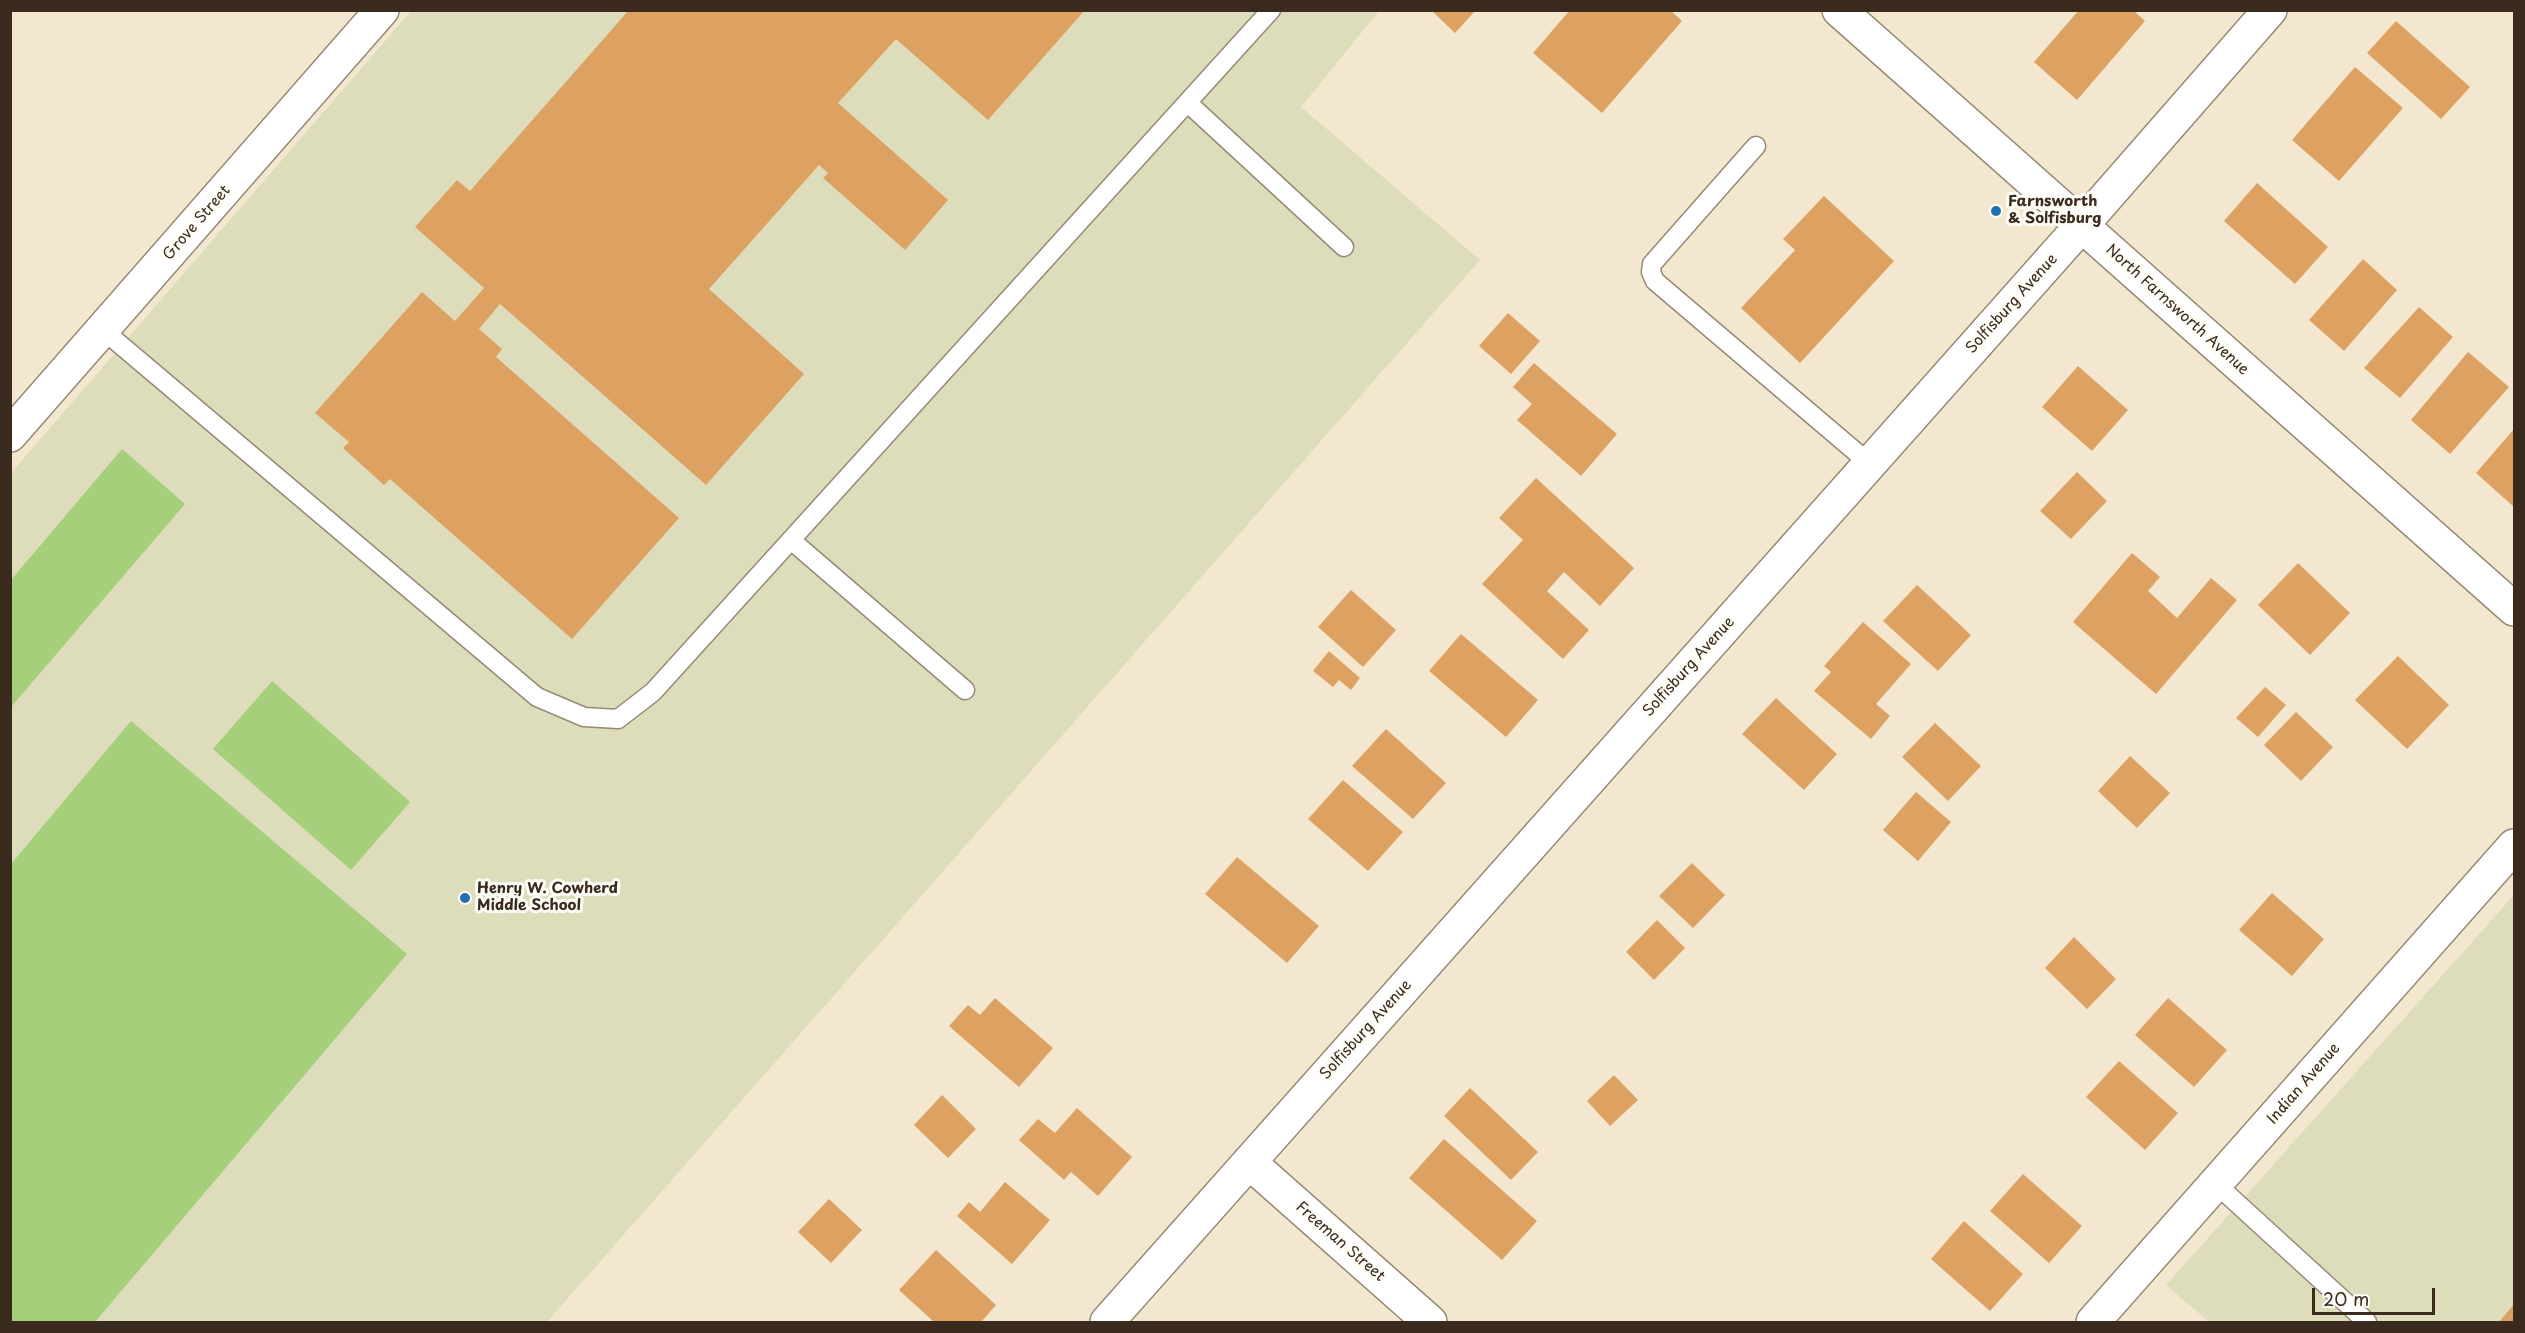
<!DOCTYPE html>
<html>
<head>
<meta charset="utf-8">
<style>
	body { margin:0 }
	#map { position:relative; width:2525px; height:1333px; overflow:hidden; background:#f3e8cf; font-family:"Playpen Sans",sans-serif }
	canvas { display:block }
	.frame { position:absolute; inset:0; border:12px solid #3b2a1e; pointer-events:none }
	.scale { position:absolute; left:2312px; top:1288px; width:123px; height:27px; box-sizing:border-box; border:3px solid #3b2a1e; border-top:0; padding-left:8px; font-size:18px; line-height:21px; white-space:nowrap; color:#3b2a1e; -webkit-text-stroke:4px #fdfcf7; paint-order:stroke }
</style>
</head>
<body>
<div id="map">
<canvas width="2525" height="1333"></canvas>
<div class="frame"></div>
<div class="scale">20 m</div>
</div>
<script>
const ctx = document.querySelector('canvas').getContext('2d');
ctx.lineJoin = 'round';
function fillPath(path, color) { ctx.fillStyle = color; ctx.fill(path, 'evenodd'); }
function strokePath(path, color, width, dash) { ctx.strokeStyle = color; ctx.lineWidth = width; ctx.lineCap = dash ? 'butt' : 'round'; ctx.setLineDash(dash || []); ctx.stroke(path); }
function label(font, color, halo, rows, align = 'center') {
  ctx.font = font + ' "Playpen Sans",sans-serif'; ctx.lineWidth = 6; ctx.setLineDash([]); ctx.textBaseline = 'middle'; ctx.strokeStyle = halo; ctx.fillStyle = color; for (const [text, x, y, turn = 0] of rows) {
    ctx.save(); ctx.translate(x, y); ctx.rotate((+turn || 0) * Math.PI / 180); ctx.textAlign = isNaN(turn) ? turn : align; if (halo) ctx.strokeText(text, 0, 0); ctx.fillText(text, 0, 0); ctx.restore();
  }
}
fillPath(new Path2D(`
	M411,11h968l-78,96 179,153 -933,1062h-536v-849z
	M2514,895v427h-305l-43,-37z`), '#ddddbc');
fillPath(new Path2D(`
	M122,449l63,55 -174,203v-127z
	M272,681l138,121 -59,68 -138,-121z
	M131,721l276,233 -312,368h-84v-458z`), '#a5cf7b');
fillPath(new Path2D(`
	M629,10h456l-97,110 -92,-81 -58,64 110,97 -43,50 -82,-72 5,-5 -9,-8 -110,124 95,85 -98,111 -206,-181 -21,25 23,20 -6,8 183,161 -107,121 -182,-160 -6,6 -41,-37 6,-6 -34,-29 107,-121 33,29 29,-33 -69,-61 42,-47 13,11z
	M1431,10h45l-21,23z
	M1570,10h100l12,11 -80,92 -69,-60z
	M2079,10h54l12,11 -68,79 -43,-38z
	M2396,21l74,66 -29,32 -74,-66z
	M2355,67l48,41 -64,73 -47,-41z
	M2257,183l71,64 -33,37 -71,-63z
	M1824,196l70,65 -94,102 -59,-55 54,-58 -12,-11z
	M2363,259l34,31 -53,61 -35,-31z
	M2419,307l34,30 -53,61 -36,-30z
	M1508,313l32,28 -29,33 -32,-28z
	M2468,352l41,35 -59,67 -39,-34z
	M1534,363l83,71 -36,42 -64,-56 15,-16 -19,-17z
	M2078,366l50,44 -36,41 -50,-44z
	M2514,429v78l-38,-34z
	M2077,472l30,29 -36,38 -31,-28z
	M1536,478l98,90 -34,38 -36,-34 -17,19 42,39 -26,29 -81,-75 41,-44 -24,-22z
	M2132,553l28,24 -12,14 29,27 34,-40 26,22 -81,94 -83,-72z
	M2298,563l52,50 -40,42 -52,-50z
	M1917,585l54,50 -33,36 -55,-50z
	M1351,590l45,40 -33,37 -45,-40z
	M1863,622l48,42 -35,40 14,12 -19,23 -57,-48 17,-19 -7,-6z
	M1461,634l77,66 -32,37 -77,-66z
	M1329,651l31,27 -9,12 -12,-10 -6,7 -20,-16z
	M2398,656l51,49 -42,44 -52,-49z
	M2265,687l21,18 -28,32 -22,-19z
	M1776,698l61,56 -33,36 -62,-56z
	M2296,712l37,35 -32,34 -37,-36z
	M1935,723l46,43 -33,35 -46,-44z
	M1386,729l60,54 -33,36 -61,-53z
	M2130,756l40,37 -33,35 -39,-37z
	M1343,780l60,52 -35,39 -60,-52z
	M1916,792l35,30 -33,39 -35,-31z
	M1237,857l82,69 -32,37 -82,-69z
	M1692,863l33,32 -32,33 -34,-32z
	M2272,893l52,46 -32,37 -53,-46z
	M1657,920l28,28 -31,32 -28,-28z
	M2074,937l42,42 -29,30 -42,-41z
	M995,998l58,50 -34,39 -70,-61 19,-21 12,10z
	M2168,998l59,52 -33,37 -59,-52z
	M2119,1061l59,52 -33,37 -59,-53z
	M1614,1075l24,25 -28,26 -23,-25z
	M1470,1088l68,64 -27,28 -67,-64z
	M942,1095l34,34 -28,29 -34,-33z
	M1077,1108l55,49 -34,39 -27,-24 -7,8 -45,-40 19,-21 17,14z
	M1444,1139l93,82 -35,39 -93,-82z
	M2023,1174l59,52 -33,37 -59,-52z
	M1005,1182l45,38 -38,44 -55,-48 12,-14 11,10z
	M829,1199l33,31 -31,33 -33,-31z
	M1964,1221l59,53 -33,37 -59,-52z
	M936,1250l60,55 -15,17h-47l-35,-32z
	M2514,1304v18h-15z`), '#dda262');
const service = new Path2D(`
	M1188,103l156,144
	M1756,146l-104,118 -1,8 4,9 215,183
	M103,330l434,367 47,20 34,2 35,-27 618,-682
	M791,540l174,150
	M2216,1184l151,138`);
const minor = new Path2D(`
	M10,435l372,-425
	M1249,1162l181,160
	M1107,1322l975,-1097 188,-215
	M2093,1322l421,-476`);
const secondary = new Path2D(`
	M1839,10l675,599`);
strokePath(service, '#978976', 21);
strokePath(minor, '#978976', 36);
strokePath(secondary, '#978976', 36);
strokePath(service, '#fff', 18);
strokePath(minor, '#fff', 33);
strokePath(secondary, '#fff', 33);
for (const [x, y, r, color] of [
	[1996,211,6,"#1f6fb2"],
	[465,898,6,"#1f6fb2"]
]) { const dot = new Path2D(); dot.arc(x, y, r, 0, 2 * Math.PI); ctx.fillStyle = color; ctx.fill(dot); strokePath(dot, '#fdfcf7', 2); }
label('bold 15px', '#3b2a1e', '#fdfcf7', [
	["Farnsworth",2008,202],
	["& Solfisburg",2008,219],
	["Henry W. Cowherd",477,889],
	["Middle School",477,906]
], 'left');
label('15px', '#3b2a1e', '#fdfcf7', [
	["Grove Street",197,223,-49],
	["Solfisburg Avenue",2012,304,-48],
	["North Farnsworth Avenue",2177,310,42],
	["Solfisburg Avenue",1689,667,-48],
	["Solfisburg Avenue",1366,1030,-48],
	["Indian Avenue",2304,1084,-49],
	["Freeman Street",1340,1242,41]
]);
</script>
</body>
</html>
